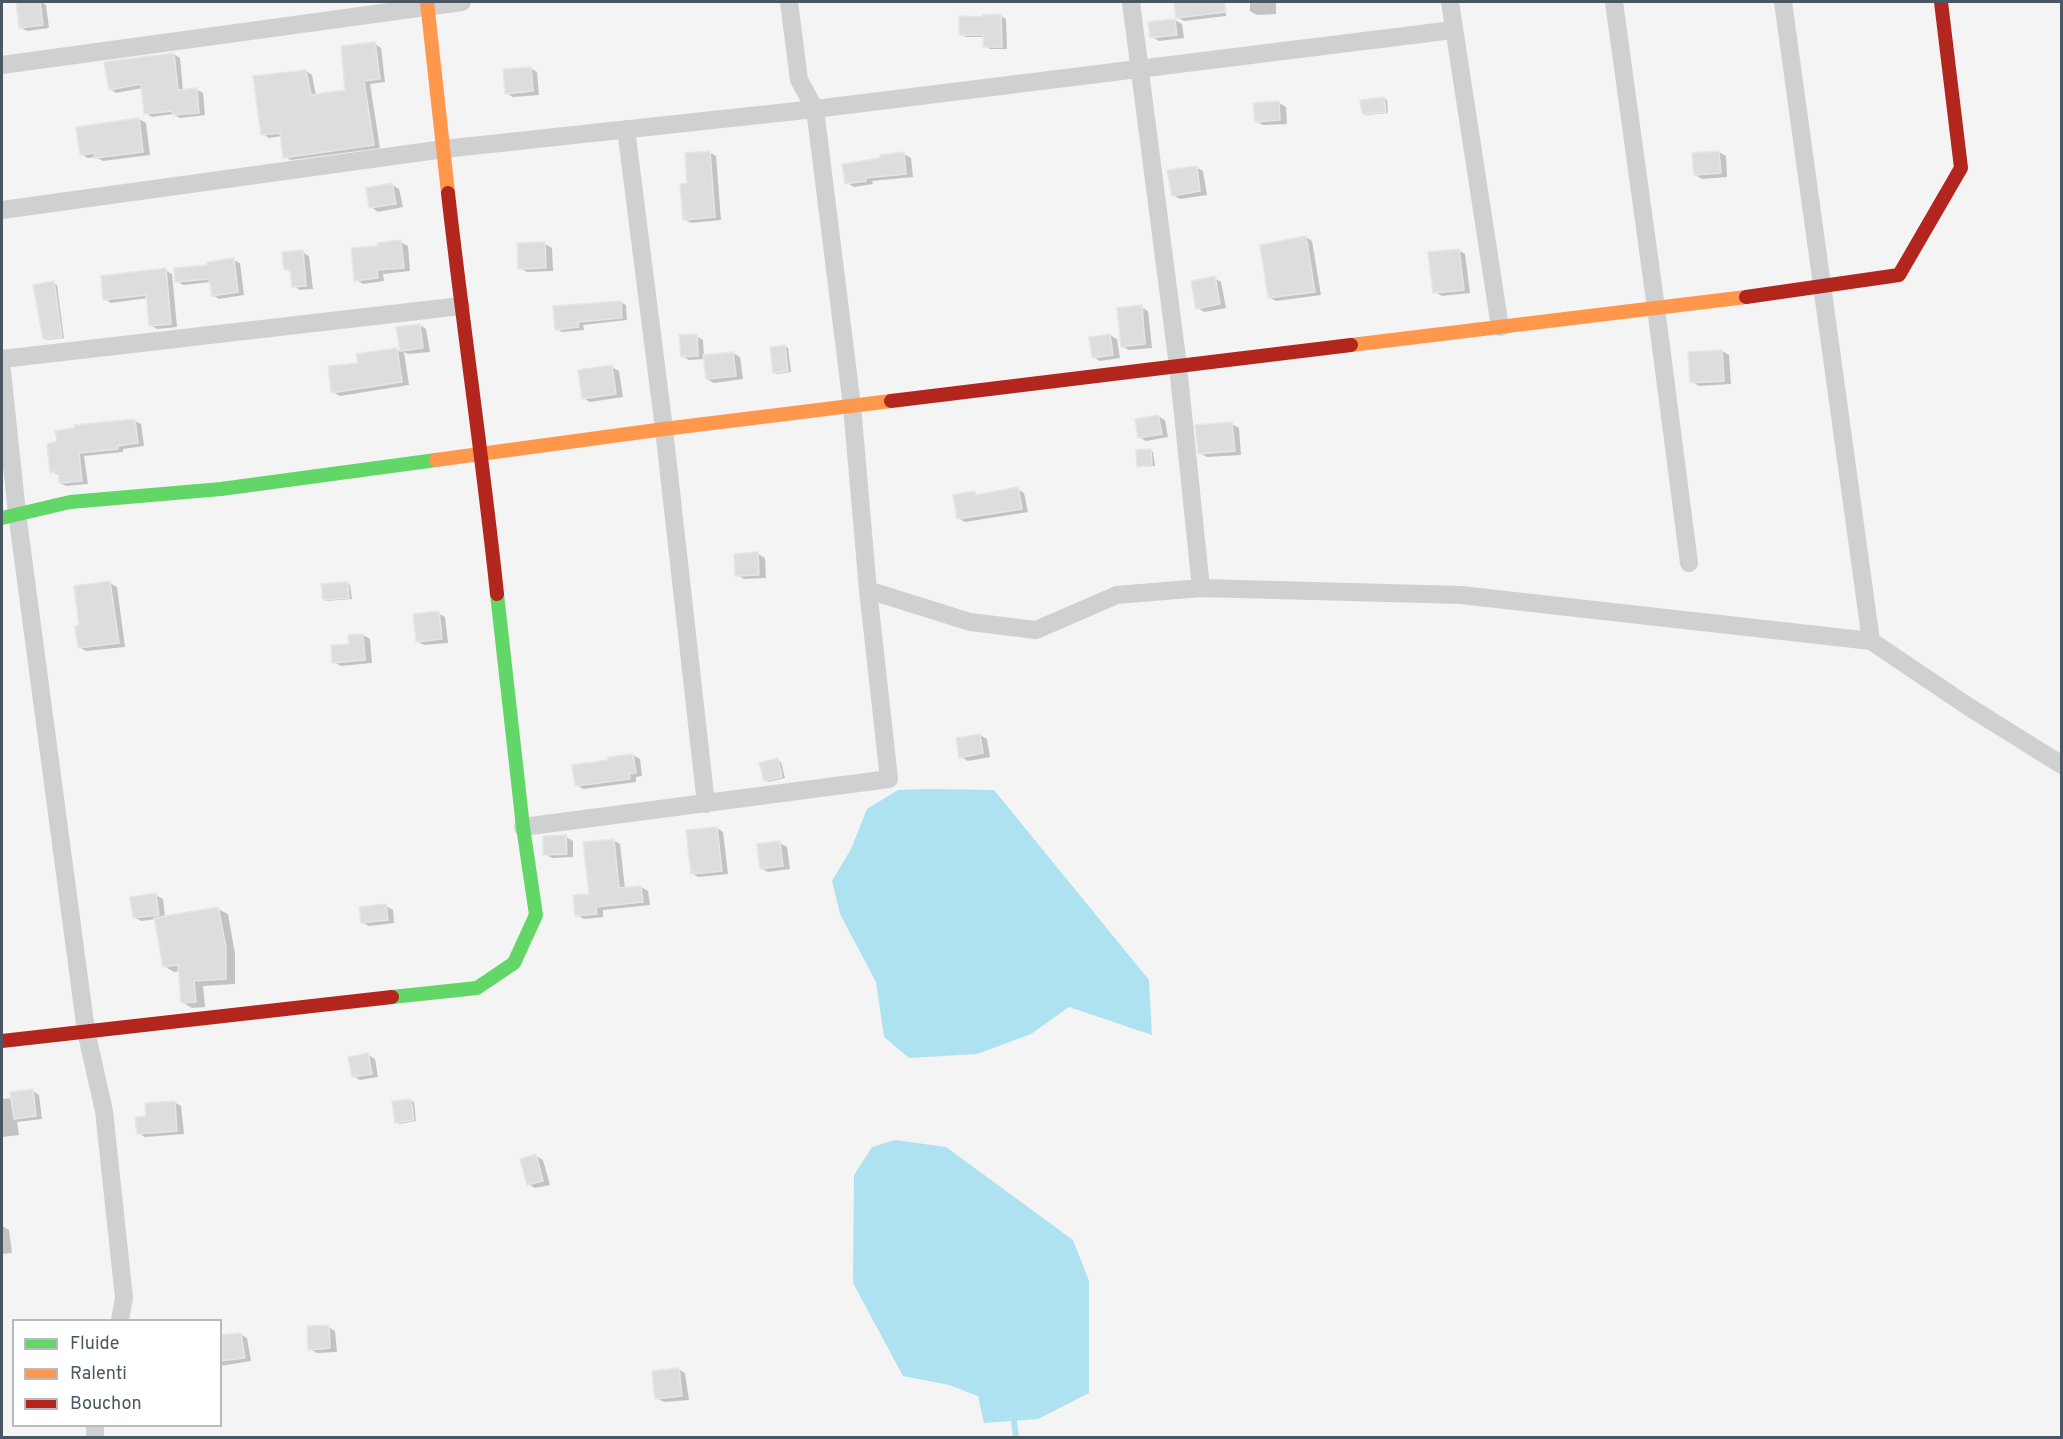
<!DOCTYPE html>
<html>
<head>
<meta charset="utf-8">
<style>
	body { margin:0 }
	#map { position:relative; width:2063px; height:1439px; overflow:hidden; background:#f4f4f4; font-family:Overpass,sans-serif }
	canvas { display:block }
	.frame { position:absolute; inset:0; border:3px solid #4a5661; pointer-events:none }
	.legend { position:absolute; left:12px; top:1319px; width:210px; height:108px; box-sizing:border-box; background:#fff; border:2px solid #b7bbc0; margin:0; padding:8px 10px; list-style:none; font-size:18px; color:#4a5661 }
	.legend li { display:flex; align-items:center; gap:12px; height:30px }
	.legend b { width:30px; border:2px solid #b7bbc0 }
</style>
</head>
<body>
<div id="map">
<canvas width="2063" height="1439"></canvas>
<div class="frame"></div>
<ul class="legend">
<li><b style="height:8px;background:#63d668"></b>Fluide</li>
<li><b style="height:8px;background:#ff974d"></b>Ralenti</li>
<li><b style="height:8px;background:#b3261e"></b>Bouchon</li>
</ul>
</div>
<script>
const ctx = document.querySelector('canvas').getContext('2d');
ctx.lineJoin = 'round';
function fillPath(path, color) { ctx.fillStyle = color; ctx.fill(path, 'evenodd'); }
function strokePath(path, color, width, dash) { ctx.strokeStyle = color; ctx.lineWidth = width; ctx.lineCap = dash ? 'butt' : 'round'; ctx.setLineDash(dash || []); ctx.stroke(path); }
fillPath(new Path2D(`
	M929,789l65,1 155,190 3,55 -83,-28 -38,27 -54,20 -68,4 -25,-21 -8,-55 -36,-68 -8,-33 19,-32 16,-40 31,-19z
	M895,1140l51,7 127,93 16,41v112l-51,26 -54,4 -6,-27 -29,-11 -46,-9 -50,-93 1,-108 18,-28z`), '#aee2f0');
fillPath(new Path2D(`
	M41,2l5,3 3,23 -22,3 -7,-4 -3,-24z
	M1175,2h50l1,14 -42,5 -7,-4z
	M1250,2h26v12l-19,1 -7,-4z
	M1001,16l5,3 1,30h-17l-5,-3 -1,-9h-18l-6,-3 24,-16z
	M1175,20l7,4 2,14 -25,3 -7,-4z
	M375,44l6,4 4,34 -15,2 10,64 -89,12 -6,-3 -3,-21 -13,2 -6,-4 43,-63 6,4 4,21 31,-4z
	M174,54l6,4 3,33 13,-2 7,4 2,22 -25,3 -7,-4 -21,3 -6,-4 -3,-25 -27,5 -6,-4z
	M530,68l7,4 2,23 -26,2 -7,-4z
	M1384,98l3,2 1,13 -22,2 -3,-2z
	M1279,103l7,4 1,17 -24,1 -7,-4z
	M139,119l7,4 4,32 -47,6 -8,-4 -7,1 -7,-4z
	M709,152l7,4 5,64 -30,3 -7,-4 5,-35z
	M1719,152l7,4 1,21 -25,2 -7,-4z
	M904,154l7,4 2,19 -41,4 1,3 -19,3 -7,-4z
	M1196,167l7,4 4,24 -27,4 -7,-4z
	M392,185l7,4 4,18 -25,5 -7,-5z
	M1306,237l6,4 9,54 -45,6 -7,-4z
	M401,242l7,4 2,25 -27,3 1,7 -21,3 -7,-4 23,-33z
	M545,244l7,4 1,23 -26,1 -7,-4z
	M1458,250l7,4 5,39 -28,3 -7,-4z
	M302,252l7,4 4,33 -13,1 -7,-4 -1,-13 -7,-4z
	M233,260l7,3 4,32 -25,4 -6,-4 -2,-13 -28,3 -6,-4z
	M165,270l7,4 5,53 -20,2 -7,-4 -2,-27 -37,5 -6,-4z
	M1214,278l7,4 5,26 -22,4 -6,-4z
	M54,283l3,2 7,53 -17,2 -3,-2z
	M620,302l6,3 1,15 -44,5 1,5 -22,2 -6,-3z
	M1141,307l7,4 4,37 -23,2 -7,-4z
	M420,325l6,4 4,23 -22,2 -4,-2 5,33 -69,11 -7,-4 26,-28 38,-14 4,2 -3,-24z
	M1110,335l7,4 3,19 -20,3 -7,-4z
	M696,336l7,4 1,17 29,-4 7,4 3,22 -29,4 -7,-4 -2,-20 -16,1 -7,-4z
	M785,346l3,2 3,24 -14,2 -3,-2z
	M1722,351l7,4 2,29 -32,2 -7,-4 -3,-28z
	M612,367l7,4 4,26 -33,5 -7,-4z
	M1158,416l7,4 3,17 -22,4 -7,-4z
	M135,421l6,3 3,22 -21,3v3l-39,4 4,28 -22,2 -6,-3 -1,-8 -8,-3 7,-30z
	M1232,424l7,4 2,27 -34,2 -7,-4z
	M1150,450l3,2 2,14 -14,1 -2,-1z
	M1017,489l7,4 4,19 -63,10 -7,-4 17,-25 4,3z
	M758,554l7,4 1,20 -22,1 -7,-4 -1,-20z
	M110,583l7,4 8,60 -39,4 -7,-4 2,-21z
	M348,584l2,1 2,14 -25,2 -3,-1z
	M438,613l7,4 3,26 -24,2 -7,-4z
	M363,635l7,4 2,24 -31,3 -7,-4z
	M980,735l7,4 3,18 -22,4 -7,-4z
	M633,755l7,4 2,17 -6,1v5l-53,7 -6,-4 33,-24z
	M778,760l3,2 4,16 -17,4 -3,-2z
	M717,828l6,4 5,42 -30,3 -6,-4z
	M566,837l7,4v16l-21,1 -7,-4z
	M613,840l7,4 5,45 16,-2 7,4 2,14 -47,5v7l-19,2 -7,-4 13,-20z
	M780,843l7,4 3,22 -22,3 -7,-4z
	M156,895l7,4 2,19 53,-9 10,5 7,40v30l-32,2 2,21 -13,1 -10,-6 -2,-31 -6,1 -10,-6 -8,-47 -15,2 -7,-4z
	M386,906l7,4 1,13 -25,3 -7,-4z
	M368,1055l7,4 3,18 -18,3 -7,-4z
	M33,1091l6,4 3,24 -25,3 2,13 -17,2v-38l11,-1z
	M411,1100l3,2 2,19 -17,3 -2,-2z
	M174,1102l7,4 3,28 -39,3 -7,-4 10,-16z
	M536,1156l7,4 7,25 -15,3 -7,-4z
	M2,1226l7,4 3,23 -10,1z
	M328,1327l7,4 2,21 -20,1 -7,-4z
	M240,1334l7,4 4,23 -31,5v-29z
	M678,1369l7,4 4,27 -25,2 -7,-4z`), '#0003');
strokePath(new Path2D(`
	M1014,1421l2,17`), '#aee2f0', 6);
const building = new Path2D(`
	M16,2h24l3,23 -24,3z
	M1174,2h51v10l-49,6z
	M1001,14l1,33h-19v-12h-24v-19l23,1v-2z
	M1175,19l2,16 -27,3 -2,-16z
	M375,42l5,37 -16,2 10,64 -91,13 -3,-25 -19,2 -8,-59 53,-6 5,25 34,-5 -4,-44z
	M174,53l4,37 19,-2 2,25 -26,2 -1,-4 -28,3 -3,-30 -32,6 -5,-28z
	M531,67l2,24 -28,3 -2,-25z
	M1384,97l2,15 -24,2 -2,-14z
	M1279,101l1,19 -25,2 -2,-19z
	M139,118l4,34 -48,6 -1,-5 -14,2 -4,-28z
	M710,151l5,66 -32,3 -3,-36 7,-1 -2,-30z
	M1719,151l2,22 -27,2 -2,-22z
	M904,152l2,22 -40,4v3l-21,3 -3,-20 38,-6v-3z
	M1197,166l3,25 -28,5 -5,-26z
	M392,183l4,21 -27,4 -3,-20z
	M1306,236l9,56 -47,6 -8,-53z
	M401,240l3,28 -27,2 1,8 -24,3 -3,-33 27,-2 -1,-3z
	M545,242l1,26 -28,1 -1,-26z
	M1459,249l5,41 -31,3 -5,-41z
	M303,250l3,36 -14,1 -2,-17h-6l-2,-18z
	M234,258l4,34 -26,4 -3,-17 -34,3 -1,-14 33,-3v-3z
	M166,268l5,56 -22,2 -3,-31 -43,5 -2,-24z
	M1215,276l5,28 -24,5 -5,-28z
	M54,281l8,56 -19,2 -10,-54z
	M621,301l1,17 -44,4 1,5 -24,3 -2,-24z
	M1142,305l3,39 -24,3 -4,-39z
	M420,324l3,24 -23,3 -4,-24z
	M697,334l1,22 -17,1 -2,-22z
	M1110,334l3,21 -21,3 -3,-21z
	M785,345l3,26 -15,2 -3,-26z
	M397,348l5,34 -71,11 -3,-27 30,-3 -2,-9z
	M1722,350l2,31 -34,2 -2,-31z
	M733,352l3,24 -30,3 -3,-24z
	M612,365l4,29 -34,5 -4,-29z
	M1158,415l4,19 -24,4 -3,-19z
	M135,419l3,24 -20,3v3l-39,4 3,28 -23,2 -1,-11 -8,1 -3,-29 10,-3 -2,-10 19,-3v-3z
	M1232,422l3,29 -37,3 -3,-29z
	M1151,449l1,16 -15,2 -1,-17z
	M1018,487l4,22 -65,10 -4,-24 22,-4 1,4z
	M758,552l1,23 -24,1 -1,-22z
	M110,581l9,62 -41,5 -3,-22 4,-1 -5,-39z
	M348,582l1,16 -26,2 -2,-16z
	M439,611l3,28 -26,3 -3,-28z
	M363,634l2,26 -33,3 -1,-18 18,-1 -1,-9z
	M980,734l3,19 -24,5 -3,-20z
	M633,754l3,19 -7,1 1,5 -55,7 -3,-21 36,-5v-3z
	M778,758l4,19 -18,4 -5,-18z
	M717,827l5,44 -31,3 -5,-44z
	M566,835l1,19 -24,1v-19z
	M614,839l5,49 22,-2 2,16 -47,5 1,7 -22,2 -2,-21 16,-1 -6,-52z
	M780,841l3,25 -23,3 -3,-25z
	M156,893l3,22 -26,3 -3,-21z
	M386,904l2,16 -27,3 -2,-16z
	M218,907l8,40v32l-32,2 2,21 -15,1 -3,-38 -15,2 -9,-49z
	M368,1053l4,21 -20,3 -4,-20z
	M33,1089l3,27 -22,3 -4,-27z
	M411,1099l3,21 -19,3 -3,-22z
	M175,1101l2,30 -40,3 -2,-17 11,-1 -1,-13z
	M536,1154l7,27 -16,4 -7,-26z
	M329,1325l1,23 -22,2 -1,-24z
	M241,1333l4,25 -25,3v-26z
	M679,1368l3,28 -27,3 -3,-28z`);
fillPath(building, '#ddddde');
strokePath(building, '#e5e6e7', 1.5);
strokePath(new Path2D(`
	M1131,2l47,364 23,222
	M1450,2l50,325
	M1614,2l42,306 33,255
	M1783,2l88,639
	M2,65l460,-63
	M626,129l38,300 42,375
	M2,210l442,-61 371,-40 638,-79
	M2,359l459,-53
	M2,371l15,142 69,518 18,80 20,187 -4,22
	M868,590l102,32 66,8 81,-35 84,-7 260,7 410,46 98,66 93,58
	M523,827l366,-48 -21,-189 -16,-184 -37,-297 -16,-29 -10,-78
	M95,1438v-12`), '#ced0d2', 18);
strokePath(new Path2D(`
	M2,518l68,-16 151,-13 215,-29
	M392,997l85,-9 37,-25 22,-48 -13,-88 -26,-233`), '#63d668', 14);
strokePath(new Path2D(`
	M427,2l21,191
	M1351,345l395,-48
	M436,460l228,-31 227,-28`), '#ff974d', 14);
strokePath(new Path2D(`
	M448,193c15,134 35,267 49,401
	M1746,297l153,-22 62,-107 -20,-166
	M891,401l460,-56
	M2,1041l390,-44`), '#b3261e', 14);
</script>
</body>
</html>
